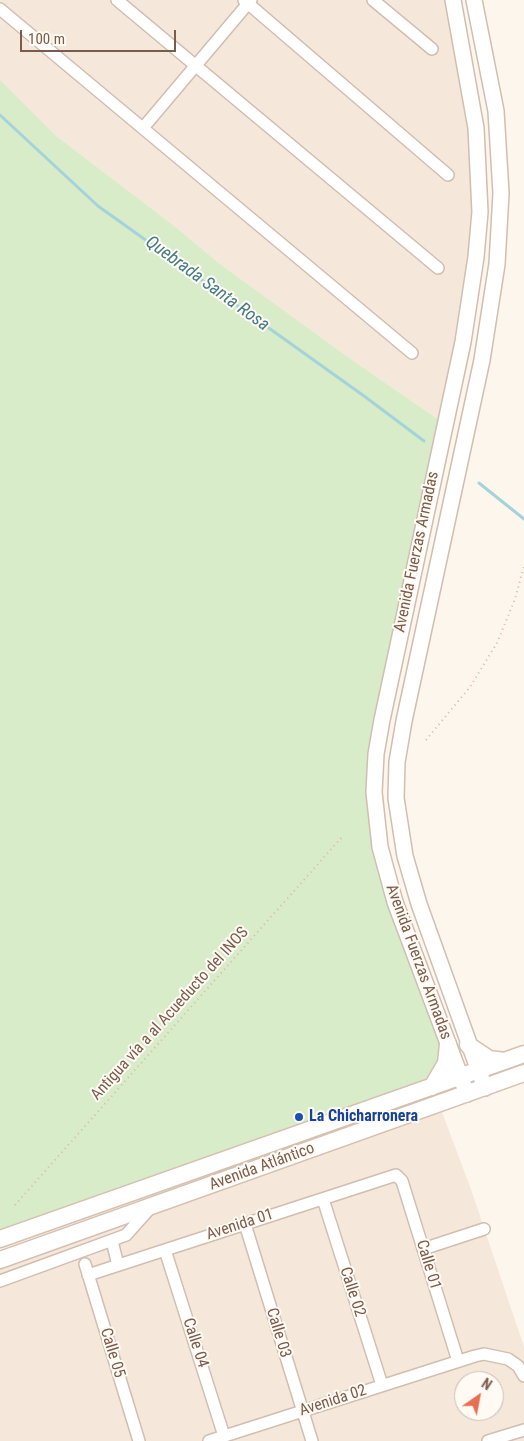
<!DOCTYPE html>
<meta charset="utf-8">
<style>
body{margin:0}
#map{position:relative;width:524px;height:1441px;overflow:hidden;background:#fdf6ec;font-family:"Roboto Condensed",sans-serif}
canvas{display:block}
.north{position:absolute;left:454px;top:1371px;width:50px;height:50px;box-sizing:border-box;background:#fffaf3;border:1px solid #cabbb1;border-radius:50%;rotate:33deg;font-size:14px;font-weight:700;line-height:20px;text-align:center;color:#7a5c4d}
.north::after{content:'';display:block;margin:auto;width:18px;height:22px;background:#e76f51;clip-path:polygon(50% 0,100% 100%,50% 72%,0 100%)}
.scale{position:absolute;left:20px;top:30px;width:156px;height:22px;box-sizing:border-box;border:2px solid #7a5c4d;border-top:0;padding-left:6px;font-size:15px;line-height:18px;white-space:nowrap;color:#7a5c4d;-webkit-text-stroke:4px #fffaf3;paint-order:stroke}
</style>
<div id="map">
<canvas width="524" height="1441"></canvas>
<div class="north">N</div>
<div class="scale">100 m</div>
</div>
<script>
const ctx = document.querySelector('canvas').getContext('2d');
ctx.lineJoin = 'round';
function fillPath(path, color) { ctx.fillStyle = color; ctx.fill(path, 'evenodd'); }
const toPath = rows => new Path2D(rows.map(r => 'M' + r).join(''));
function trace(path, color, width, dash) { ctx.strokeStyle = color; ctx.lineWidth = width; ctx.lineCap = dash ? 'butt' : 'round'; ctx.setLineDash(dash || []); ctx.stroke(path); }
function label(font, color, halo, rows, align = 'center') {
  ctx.font = font + ' "Roboto Condensed",sans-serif'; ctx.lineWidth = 4; ctx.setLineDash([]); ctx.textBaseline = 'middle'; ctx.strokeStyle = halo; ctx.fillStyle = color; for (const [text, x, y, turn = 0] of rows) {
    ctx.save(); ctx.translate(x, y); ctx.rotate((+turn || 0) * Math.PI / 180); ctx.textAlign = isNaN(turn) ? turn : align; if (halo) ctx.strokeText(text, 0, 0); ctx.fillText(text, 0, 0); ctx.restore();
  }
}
const residential = toPath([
 [0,0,453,0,480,212,445,424,355,362,220,264,173,225,55,135,27,110,0,80],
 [439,1104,472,1192,524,1347,524,1441,0,1441,0,1260],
 [464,1381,494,1381,494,1411,464,1411]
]);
const green = toPath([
 [0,80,55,135,173,225,220,264,355,362,445,424,399,635,375,812,441,1027,439,1078,0,1239]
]);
const stream = toPath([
 [0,115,98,206,364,396,424,441],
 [479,483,524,519]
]);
const path = toPath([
 [426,740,470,687,497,643,515,599,524,566],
 [15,1205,342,837]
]);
const minor = toPath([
 [117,0,438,268],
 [244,0,448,175],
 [373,0,432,49],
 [0,9,412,353],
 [143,128,251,0],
 [323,1199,382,1385],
 [245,1224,312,1441],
 [112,1241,118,1265],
 [423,1249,484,1229],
 [165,1250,224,1436],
 [85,1264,139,1441],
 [88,1275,396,1175,402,1181,458,1361],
 [0,1281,126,1235,152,1206],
 [209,1441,475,1356,484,1354,508,1359,518,1366,524,1376],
 [488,1441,524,1430]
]);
const tertiary = toPath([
 [453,0,476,128,480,212,476,257,463,342,382,720,376,754,374,792,380,847,395,902,467,1094],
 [474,0,496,111,501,193,497,264,482,360,404,721,397,762,396,798,405,856,419,904,485,1088]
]);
const secondary = toPath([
 [468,1045,489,1059,505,1061],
 [432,1087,446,1063,448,1044],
 [0,1239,524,1054],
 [0,1260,524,1073]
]);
const markers = [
 [299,1117,5,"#1a4fb4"]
];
const streetNames = [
 ["Avenida Fuerzas Armadas",417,552,-78],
 ["Avenida Fuerzas Armadas",418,962,70],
 ["Antigua vía a al Acueducto del INOS",170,1014,-48],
 ["Avenida Atlántico",262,1167,-20],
 ["Avenida 01",240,1225,-18],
 ["Calle 01",428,1265,73],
 ["Calle 02",352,1292,72],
 ["Calle 03",278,1333,73],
 ["Calle 04",195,1343,72],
 ["Calle 05",112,1353,73],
 ["Avenida 02",333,1401,-18]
];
const transitNames = [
 ["La Chicharronera",309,1117]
];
const waterNames = [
 ["Quebrada Santa Rosa",207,284,36]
];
fillPath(residential, '#f5e8da');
fillPath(green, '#d8ecc9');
trace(stream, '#a5d3da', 3);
trace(minor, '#d1beb0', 14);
trace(tertiary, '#d1beb0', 18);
trace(secondary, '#d6c0b0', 19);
trace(path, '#d9b8a5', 2, [1, 4]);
trace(minor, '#fff', 11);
trace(tertiary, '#fff', 15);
trace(secondary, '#fff', 16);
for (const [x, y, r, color] of markers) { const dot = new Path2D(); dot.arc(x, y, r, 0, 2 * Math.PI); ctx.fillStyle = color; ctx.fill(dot); trace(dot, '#fffaf3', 2); }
label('16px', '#7a5c4d', '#fffaf3', streetNames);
label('bold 16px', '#164399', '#fffaf3', transitNames, 'left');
label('italic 18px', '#437c86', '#fffaf3', waterNames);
</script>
